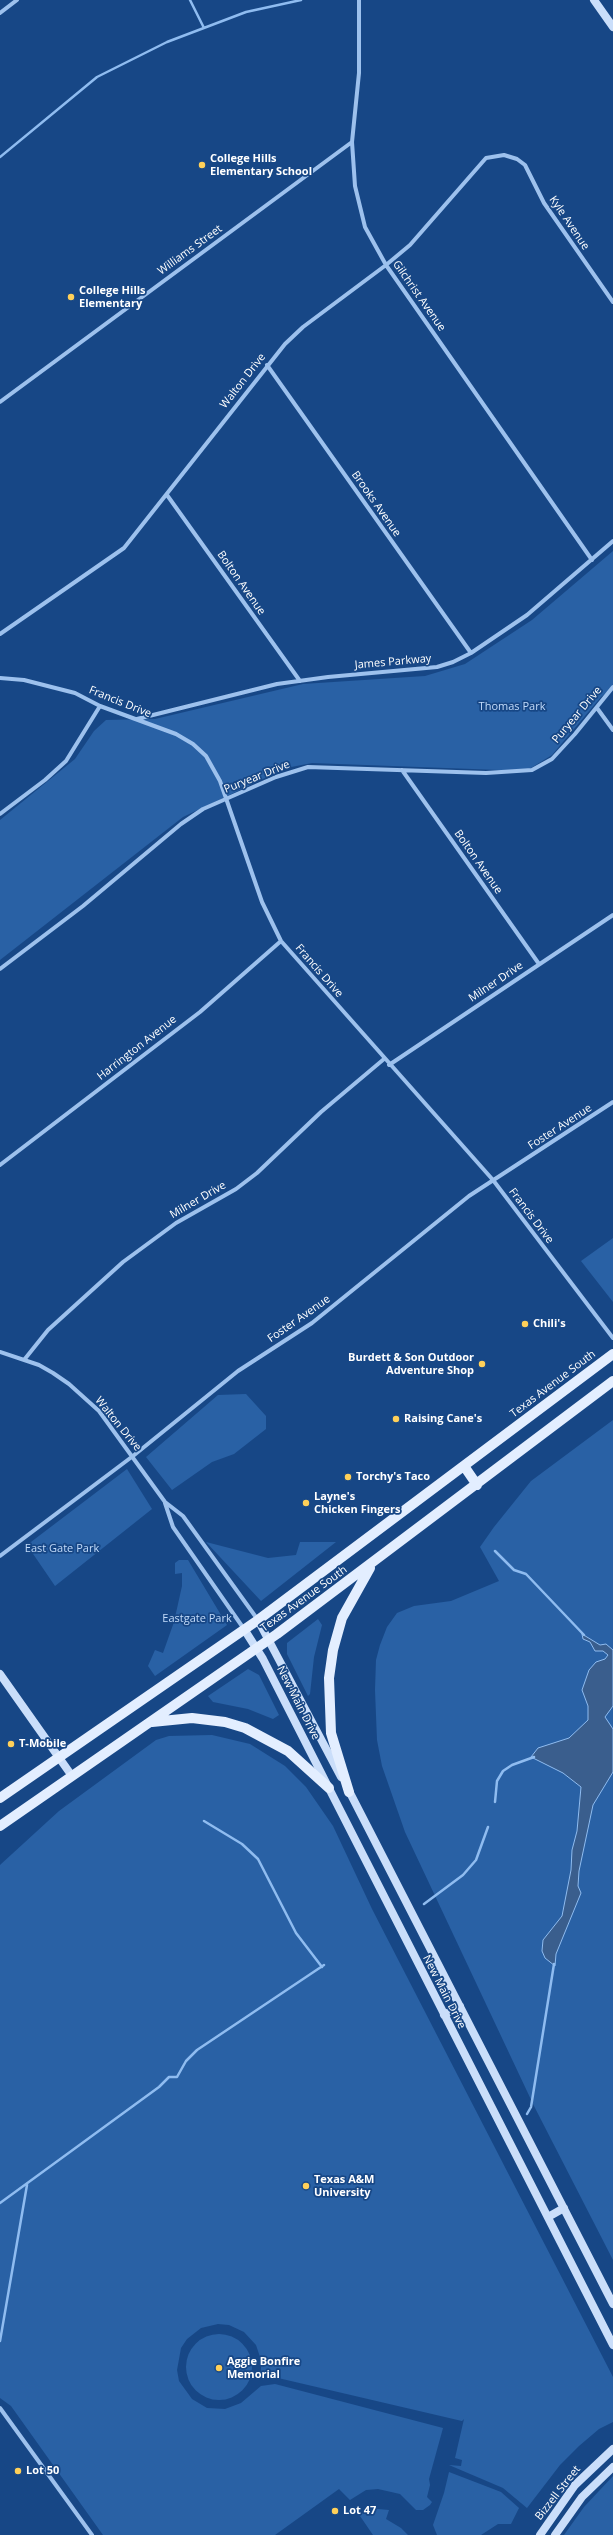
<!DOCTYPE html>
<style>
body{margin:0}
canvas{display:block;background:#174786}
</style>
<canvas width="613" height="2535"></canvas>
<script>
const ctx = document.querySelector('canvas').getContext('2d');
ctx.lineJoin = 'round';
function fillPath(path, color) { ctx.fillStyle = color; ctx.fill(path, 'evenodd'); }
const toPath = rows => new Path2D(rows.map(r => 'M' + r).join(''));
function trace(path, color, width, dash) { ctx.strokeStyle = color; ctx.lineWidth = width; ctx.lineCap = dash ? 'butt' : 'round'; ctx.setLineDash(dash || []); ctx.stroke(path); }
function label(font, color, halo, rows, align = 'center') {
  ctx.font = font + ' "Open Sans",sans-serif'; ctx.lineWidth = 3.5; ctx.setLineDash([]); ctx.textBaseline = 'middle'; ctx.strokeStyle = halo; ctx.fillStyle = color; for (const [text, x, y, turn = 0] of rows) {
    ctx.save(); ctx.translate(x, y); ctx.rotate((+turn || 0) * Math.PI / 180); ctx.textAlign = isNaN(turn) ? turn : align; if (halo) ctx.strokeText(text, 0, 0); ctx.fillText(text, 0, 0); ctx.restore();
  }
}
const green = toPath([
 [613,551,613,687,601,697,552,755,526,771,312,763,286,768,183,817,0,960,0,820,75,759,94,731,106,720,155,719,303,684,425,676,465,664,532,620],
 [613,1238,613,1302,581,1261],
 [246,1394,266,1416,266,1429,234,1454,212,1462,172,1490,146,1457,218,1395],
 [613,1420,613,2260,534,2106,405,1832,382,1766,377,1740,375,1690,376,1660,380,1645,387,1627,397,1613,414,1606,451,1601,499,1581,480,1547,494,1527,531,1481],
 [127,1469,152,1509,55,1586,27,1545],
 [206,1542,268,1558,296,1555,300,1542,336,1542,261,1601],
 [179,1560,188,1560,227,1625,155,1676,148,1666,155,1650,163,1653,174,1622,182,1586,182,1573,175,1574,175,1563],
 [318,1619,322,1625,314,1657,310,1694,308,1696,287,1654,287,1643],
 [248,1669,259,1675,279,1715,273,1719,248,1709,213,1702,208,1696],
 [212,1735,250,1744,285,1766,306,1787,333,1826,372,1909,613,2377,613,2422,599,2429,579,2446,560,2465,527,2508,503,2488,449,2465,461,2466,462,2460,455,2458,464,2419,462,2421,261,2374,261,2360,256,2345,244,2332,229,2325,218,2324,201,2328,187,2339,181,2348,177,2370,179,2381,192,2399,207,2408,225,2409,241,2403,261,2386,275,2384,443,2428,429,2479,430,2485,427,2497,432,2502,430,2505,423,2510,416,2510,400,2494,378,2489,366,2490,350,2500,339,2489,275,2535,103,2535,11,2406,0,2398,0,1865,59,1811,156,1740,169,1736],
 '186 2367a33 33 0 1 1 66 0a33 33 0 1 1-66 0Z',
 [449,2472,501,2492,519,2508,511,2524,498,2524,481,2535,437,2535,433,2525,444,2493],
 [613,2476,613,2535,564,2535,584,2507],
 [367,2508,389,2510,386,2519,401,2528,408,2535,373,2535,360,2516]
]);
const water = toPath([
 [582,1634,600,1645,606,1644,613,1650,613,1706,605,1717,613,1729,613,1772,593,1805,579,1871,578,1886,581,1893,556,1954,555,1966,545,1958,542,1951,543,1940,562,1916,571,1870,572,1850,577,1831,581,1787,563,1773,531,1757,538,1748,569,1738,588,1720,588,1706,582,1690,589,1670,596,1662,605,1659,608,1655,603,1651,595,1651,590,1642,583,1639,582,1634]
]);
const stream = toPath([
 [190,0,204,28],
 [0,157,97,77,167,42,246,12,301,0],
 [495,1551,514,1570,526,1574,584,1635],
 [495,1802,497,1781,503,1771,512,1765,534,1757],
 [204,1821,242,1844,258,1859,296,1933,322,1967],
 [424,1904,463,1875,476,1860,488,1827],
 [527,2114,531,2107,554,1964],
 [0,2203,159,2087,169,2077,177,2077,186,2061,197,2050,324,1965],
 [0,2341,27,2185]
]);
const street = toPath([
 [359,0,359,73,352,142,355,186,365,227,386,265,592,560],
 [0,13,17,0],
 [267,365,471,653],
 [0,402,352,142],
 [167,495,300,681],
 [0,634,124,548,285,344,303,327,386,265,410,245,486,158,504,155,517,159,525,165,544,203,613,302],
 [0,678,24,680,75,693,100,706,176,734,193,744,206,756,220,781,262,902,281,941,493,1180,613,1338],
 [597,708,613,730],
 [137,719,277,684,328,677,437,667,453,662,471,653,527,615,613,541],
 [402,770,539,964],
 [0,814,45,780,66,761,100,706],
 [0,969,83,906,181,824,203,809,276,777,308,767,486,773,532,770,552,759,575,734,613,687],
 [389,1065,613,915],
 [0,1165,200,1012,281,941],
 [0,1352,39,1365,53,1373,69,1384,99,1411,165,1502,183,1516,258,1620],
 [24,1360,48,1330,123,1262,176,1223,236,1189,257,1173,321,1112,384,1059],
 [165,1503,173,1527,244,1629],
 [0,1556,133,1456,238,1371,312,1323,469,1196,613,1102],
 [0,2408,92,2535]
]);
const secondary = toPath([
 [594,0,613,27],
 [258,1620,341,1777],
 [244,1629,263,1659,613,2345],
 [0,1674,72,1776],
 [347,1787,613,2304],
 [444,2015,460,2006],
 [548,2217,564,2208],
 [540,2535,575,2485,613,2449],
 [555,2535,582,2497,613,2467]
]);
const primary = toPath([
 [464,1466,477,1485],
 [152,1722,192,1718,225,1722,245,1728,288,1751,329,1788],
 [349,1792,331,1733,329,1678,333,1650,342,1618,370,1568],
 [0,1798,258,1620,613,1354],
 [0,1826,277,1634,613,1381]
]);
const markers = [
 [202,165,4,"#ffd059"],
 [71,297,4,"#ffd059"],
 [525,1324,4,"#ffd059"],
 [482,1364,4,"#ffd059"],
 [396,1419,4,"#ffd059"],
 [348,1477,4,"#ffd059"],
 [306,1503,4,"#ffd059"],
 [11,1744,4,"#ffd059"],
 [306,2186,4,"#ffd059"],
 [219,2368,4,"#ffd059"],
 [18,2471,4,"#ffd059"],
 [335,2511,4,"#ffd059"]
];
const poiNames = [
 ["College Hills",210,159],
 ["Elementary School",210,172],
 ["College Hills",79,291],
 ["Elementary",79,304],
 ["Chili's",533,1324],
 ["Burdett & Son Outdoor",474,1358,"right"],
 ["Adventure Shop",474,1371,"right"],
 ["Raising Cane's",404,1419],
 ["Torchy's Taco",356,1477],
 ["Layne's",314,1497],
 ["Chicken Fingers",314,1510],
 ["T-Mobile",19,1744],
 ["Texas A&M",314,2180],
 ["University",314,2193],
 ["Aggie Bonfire",227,2362],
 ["Memorial",227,2375],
 ["Lot 50",26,2471],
 ["Lot 47",343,2511]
];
const streetNames = [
 ["Kyle Avenue",569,223,56],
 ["Williams Street",190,250,-36],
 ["Gilchrist Avenue",419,296,55],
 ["Walton Drive",243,381,-52],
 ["Brooks Avenue",376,504,55],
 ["Bolton Avenue",241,583,55],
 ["James Parkway",393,662,-5],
 ["Francis Drive",120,702,22],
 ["Puryear Drive",577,715,-50],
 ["Puryear Drive",257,777,-22],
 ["Bolton Avenue",478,862,55],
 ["Francis Drive",319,971,49],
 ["Milner Drive",496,982,-34],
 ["Harrington Avenue",137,1048,-38],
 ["Foster Avenue",560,1127,-33],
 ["Milner Drive",198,1200,-30],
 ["Francis Drive",531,1216,53],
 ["Foster Avenue",299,1319,-35],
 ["Texas Avenue South",553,1384,-37],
 ["Walton Drive",118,1424,51],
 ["Texas Avenue South",304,1599,-36],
 ["New Main Drive",298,1703,63],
 ["New Main Drive",444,1992,63],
 ["Bizzell Street",558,2493,-52]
];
const parkNames = [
 ["Thomas Park",512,707],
 ["East Gate Park",62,1549],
 ["Eastgate Park",197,1619]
];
fillPath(green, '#2961a5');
fillPath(water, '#3a5e8d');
trace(water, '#8fbcf0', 1);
trace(stream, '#8fbcf0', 2.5);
trace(street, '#9dc1ed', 4);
trace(secondary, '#cadefa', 8);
trace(primary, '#e3eeff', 10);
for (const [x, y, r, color] of markers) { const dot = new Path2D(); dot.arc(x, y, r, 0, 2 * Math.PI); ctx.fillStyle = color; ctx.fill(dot); trace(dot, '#174786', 1.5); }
label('bold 11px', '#fff', '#174786', poiNames, 'left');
label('11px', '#fff', '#174786', streetNames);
label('11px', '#c2dbfa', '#174786', parkNames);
</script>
